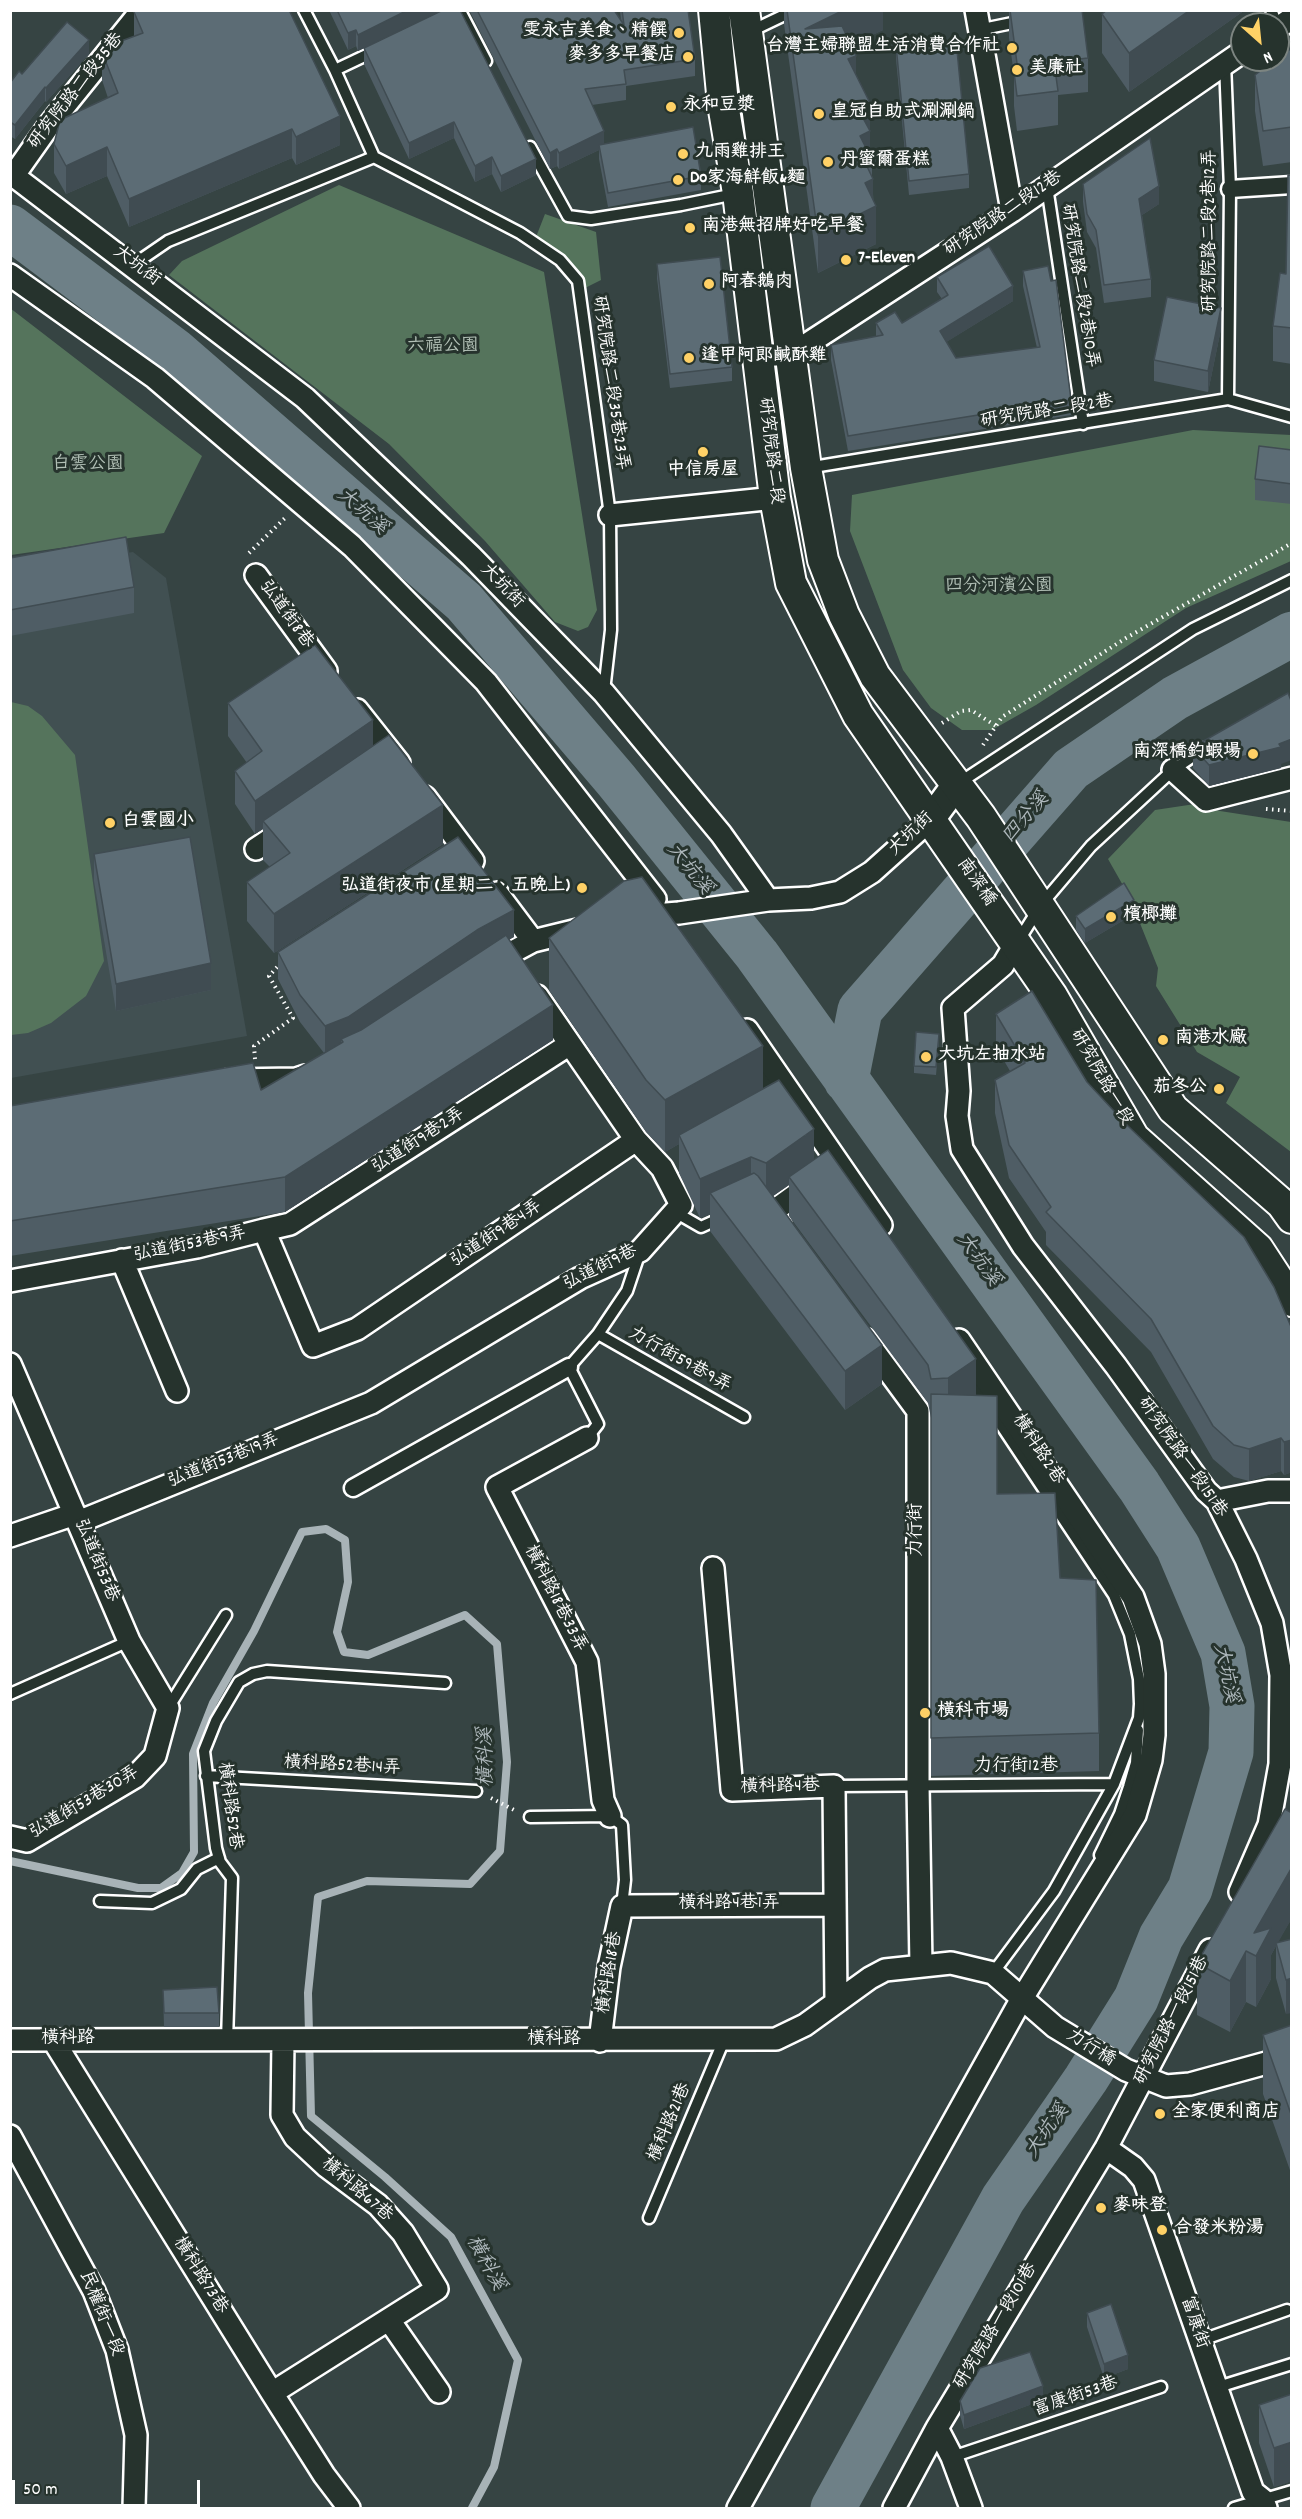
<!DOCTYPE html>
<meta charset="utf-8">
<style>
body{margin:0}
#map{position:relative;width:1302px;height:2519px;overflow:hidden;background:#364443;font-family:Dekko,sans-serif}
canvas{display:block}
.frame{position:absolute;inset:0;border:12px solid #fff;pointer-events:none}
.north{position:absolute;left:1230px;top:12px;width:60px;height:60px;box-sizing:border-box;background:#26332d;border:2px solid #7d8581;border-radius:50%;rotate:153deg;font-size:16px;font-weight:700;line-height:24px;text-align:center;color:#fff}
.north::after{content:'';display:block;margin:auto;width:21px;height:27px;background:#ffd166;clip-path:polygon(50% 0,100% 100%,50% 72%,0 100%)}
.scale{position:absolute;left:12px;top:2480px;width:188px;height:27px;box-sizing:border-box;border:3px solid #fff;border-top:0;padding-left:8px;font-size:18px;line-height:21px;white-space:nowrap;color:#fff;-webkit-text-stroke:4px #26332d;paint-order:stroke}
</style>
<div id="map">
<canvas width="1302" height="2519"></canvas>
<div class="frame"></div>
<div class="north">N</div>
<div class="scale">50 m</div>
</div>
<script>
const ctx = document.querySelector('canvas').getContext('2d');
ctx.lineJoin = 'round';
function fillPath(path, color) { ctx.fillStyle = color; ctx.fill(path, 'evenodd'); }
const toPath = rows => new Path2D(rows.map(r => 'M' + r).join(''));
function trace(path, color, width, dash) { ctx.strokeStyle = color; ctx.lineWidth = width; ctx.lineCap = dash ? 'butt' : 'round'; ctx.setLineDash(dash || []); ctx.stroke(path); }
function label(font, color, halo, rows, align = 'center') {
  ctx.font = font + ' Dekko,"LXGW WenKai TC",sans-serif'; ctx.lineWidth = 6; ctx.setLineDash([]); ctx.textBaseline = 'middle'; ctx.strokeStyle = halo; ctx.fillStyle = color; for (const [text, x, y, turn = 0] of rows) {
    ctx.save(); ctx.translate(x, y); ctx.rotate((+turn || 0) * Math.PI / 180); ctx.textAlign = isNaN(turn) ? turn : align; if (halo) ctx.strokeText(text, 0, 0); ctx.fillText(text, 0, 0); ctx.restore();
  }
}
const built = toPath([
 [133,552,166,578,247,1036,11,1078,10,570]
]);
const green = toPath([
 [339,185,544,272,597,610,588,627,578,631,555,622,485,541,389,444,169,275,182,261],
 [545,214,596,232,601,280,585,288,575,267,536,237],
 [10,308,202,456,164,533,11,555],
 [1193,430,1291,435,1291,561,1186,608,1036,705,992,730,962,730,931,708,903,670,850,531,852,495],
 [11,702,28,706,42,716,75,755,104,961,86,996,51,1023,28,1033,11,1035],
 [1195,804,1220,811,1291,822,1291,1152,1226,1103,1240,1077,1197,1052,1156,986,1158,968,1129,896,1108,859,1155,810]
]);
const stream = toPath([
 [10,1861,138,1888,161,1888,182,1873,194,1852,193,1754,213,1703,254,1631,302,1532,326,1529,345,1540,348,1582,337,1632,344,1652,368,1655,465,1615,497,1644,507,1762,500,1851,470,1884,367,1881,318,1897,308,1993,311,2116,385,2177,451,2237,518,2360,494,2467,472,2508]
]);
const river = toPath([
 [10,227,175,351,464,602,616,780,757,955,1139,1486,1178,1547,1223,1653,1232,1706,1231,1752,1190,1889,1161,1937,1136,1999,1086,2079,1003,2199,833,2508],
 [846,1080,860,1010,1071,769,1175,698,1292,634]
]);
const path = toPath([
 [249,553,285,518],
 [942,723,961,711,971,710,996,726],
 [983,745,1002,717,1126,638,1292,543],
 [1266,809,1292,811],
 [255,1059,254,1046,293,1018,269,976,279,965],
 [491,1798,516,1811]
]);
const service = toPath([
 [304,10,335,70,374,157],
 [1271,10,1277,24],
 [460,11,486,61],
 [978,30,1022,21],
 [749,32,795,10],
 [1225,63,1230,189,1228,399],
 [335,70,375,51],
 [530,147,568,216,591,219,681,205,735,194],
 [1047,187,1083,424],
 [133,265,168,241,374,157,520,233,560,260,578,281,610,515,611,630,604,691],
 [807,468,1228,399,1292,417],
 [959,783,1193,629,1292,580],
 [1017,943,1041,905,1091,846,1173,770,1205,748],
 [756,1066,774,1097],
 [675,1212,701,1227,723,1217],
 [598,1334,744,1417],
 [968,1375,1114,1595,1130,1634,1139,1679,1140,1704,1139,1718,1114,1784,1054,1891,993,1973],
 [587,1438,598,1424,569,1367,598,1334,627,1291,640,1252],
 [10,1694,129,1641],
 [168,1708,226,1615],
 [206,1776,476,1791],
 [834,1786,1114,1784],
 [530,1817,610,1816,622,1825,625,1880,622,1906],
 [1100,1855,1120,1814,1129,1787,1136,1763,1138,1730],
 [100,1901,152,1903,181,1889,197,1869,219,1858],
 [227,2041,232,1878,220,1862,216,1848,204,1751,216,1721,239,1682,253,1674,267,1671,445,1683],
 [649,2218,724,2040],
 [1199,2341,1287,2310],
 [1215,2388,1292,2364],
 [952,2457,1161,2387],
 [1234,2508,1292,2491]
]);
const pedestrian = toPath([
 [1230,189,1292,185],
 [353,1488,569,1367]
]);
const minor = toPath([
 [976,10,1012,211],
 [1278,28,1292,18],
 [10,173,305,398,471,556,604,693,721,834,768,900,811,898,840,892,872,872,931,819],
 [14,175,50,124,142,10],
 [10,275,155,378,352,546,486,682,655,899],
 [758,356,792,354,1012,211,1242,52],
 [610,515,775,498],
 [256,575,326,671],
 [357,710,399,763],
 [1173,770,1206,800,1292,778],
 [425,797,473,861],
 [256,849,286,829],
 [497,893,533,941],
 [641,916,679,913,768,900],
 [1016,943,1003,965,953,1008,959,1091,957,1116,962,1149,1023,1246,1116,1366,1206,1491,1217,1501,1246,1559,1272,1623,1281,1675,1280,1764,1269,1825,1240,1892],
 [490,964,533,941,578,930],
 [747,1030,881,1225],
 [229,1080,296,1079,305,1076],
 [780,1225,771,1213,811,1184],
 [264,1230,290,1224,570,1044],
 [122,1260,177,1391],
 [10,1281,197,1247,264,1230,313,1346,357,1329,636,1140],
 [865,1339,918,1411,918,1785,921,1966],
 [10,1364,129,1641,168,1708,155,1756,135,1777,27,1841,10,1837],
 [587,1438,497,1487,587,1662,603,1800,610,1816],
 [1217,1501,1268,1491,1292,1491],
 [78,1522,371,1403,580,1278,640,1251,681,1205,662,1168,636,1140,537,996],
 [10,1536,75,1514],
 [713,1568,732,1790,834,1786,836,2002],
 [10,2040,776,2039,805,2025,870,1978,885,1970,951,1963,993,1973,1055,2027,1126,2070,1166,2086,1190,2084,1292,2056],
 [53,2040,272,2393,324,2475,349,2508],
 [600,2041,609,1967,622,1906,835,1905],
 [10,2136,94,2291,117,2350,136,2435,134,2508],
 [1106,2148,1133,2167,1144,2180,1253,2492,1263,2500,1266,2508],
 [389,2320,439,2392],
 [272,2393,437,2289,403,2233,378,2205,326,2166,295,2137,282,2115,283,2041],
 [937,2428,952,2457,971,2508],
 [738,2508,1021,2000,1135,1815,1151,1760,1154,1735,1154,1674,1150,1644,1133,1597,959,1340],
 [894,2508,937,2428,1106,2148,1210,1950]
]);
const tertiary = toPath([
 [931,819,956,785]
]);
const secondary = toPath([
 [714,10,723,104,738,193,775,498,791,583,858,715,1052,996,1134,1138,1258,1249,1292,1301],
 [744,10,806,468,823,560,844,615,875,676,981,817,1173,1109,1282,1204,1292,1218]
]);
const wall = toPath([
 [329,10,442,10,358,51,356,46,348,50],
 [469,10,614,10,621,21,620,10,688,10,695,59,695,76,626,86,626,100,592,105,604,144,701,176,701,190,608,207,599,159,599,150,559,169,557,166,550,169],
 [784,10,883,10,883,30,851,45,856,75,870,103,870,156,872,160,872,177,876,244,818,273,784,24],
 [1009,10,1082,10,1088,58,1088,92,1058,95,1058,125,1017,131,1014,106,1014,75,1009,38],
 [1107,10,1245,10,1129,92,1102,53,1102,14],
 [134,12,340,145,296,165,292,158,129,227,107,176,66,194,54,173,54,144,108,98,102,80,102,52,134,37],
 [896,45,969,174,969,188,909,195,896,59],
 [364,48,536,175,501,192,492,174,475,182,454,138,409,159,364,64],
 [1292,48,1292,162,1263,166,1255,111,1255,75],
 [89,54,46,102,45,101,15,139,10,136,10,83,22,74],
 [1292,175,1292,364,1273,361,1273,326,1286,274],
 [1083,184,1159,204,1142,215,1151,279,1151,297,1104,303,1096,248,1087,232,1083,202],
 [657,264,732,367,732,381,670,388,657,278],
 [1023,271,1071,400,1071,415,848,451,831,360,831,345,876,337,876,323,902,323,942,299,937,292,937,277,1013,301,946,342,956,358,1037,348,1023,286],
 [1221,329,1208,392,1154,381,1154,360],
 [1292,450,1292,504,1255,500,1255,479],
 [10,558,134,587,134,613,10,636],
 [228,703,373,745,443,844,274,953,247,921,247,882,270,867,263,860,263,829,255,834,235,804,235,771,247,763,228,736],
 [1193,747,1281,764,1281,768,1209,786,1193,768],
 [94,854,211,990,116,1011,94,881],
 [1134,914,1085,943,1076,930,1076,916],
 [514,937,508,940,553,1040,285,1212,10,1256,10,1106,261,1090,324,1053,300,1022,278,979,278,952],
 [549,938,763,1088,976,1396,997,1494,1060,1578,1099,1733,1099,1771,931,1776,931,1418,928,1403,789,1216,789,1185,773,1196,882,1384,845,1410,710,1231,710,1214,700,1218,679,1173,679,1144,665,1152,646,1132,549,990],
 [996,1014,1087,1082,1292,1329,1292,1472,1284,1475,1281,1471,1249,1481,1234,1477,1213,1459,1151,1352,1046,1245,1046,1232,1009,1178,995,1113,995,1080,1010,1071,996,1047],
 [939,1041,936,1075,914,1073,914,1066],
 [1292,1813,1292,1918,1277,1943,1292,1939,1286,2014,1276,1978,1276,1946,1271,1955,1271,1979,1256,2007,1246,2002,1230,2032,1197,2015,1197,1963],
 [163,1990,219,2013,219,2027,164,2027],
 [1292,2025,1292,2176,1263,2094,1263,2035],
 [1087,2313,1128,2369,1104,2378,1087,2327],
 [1292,2394,1292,2481,1274,2487,1259,2443,1259,2405],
 [1043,2400,964,2429,960,2415,960,2401]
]);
const shadedWall = toPath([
 [408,10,442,10,358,51,358,35],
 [844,10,883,10,883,30,805,68,805,29],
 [1190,10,1245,10,1129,92,1129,53],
 [356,30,356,46,348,50,348,33],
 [89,40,89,54,46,102,46,88],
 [856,56,856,94,848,59],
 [45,87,45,101,15,139,15,125],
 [870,103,870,160,864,160,864,173,858,109],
 [340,116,340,145,296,165,296,137],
 [454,122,454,138,409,159,409,143],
 [292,129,292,158,129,227,129,199],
 [604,131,604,147,599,145,599,150,559,169,559,153],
 [107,147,107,176,66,194,66,166],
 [557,149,557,166,550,169,550,153],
 [492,157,492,174,475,182,475,166],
 [536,159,536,175,501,192,501,176],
 [873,179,873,207,876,206,876,244,818,273,818,235,865,183],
 [1159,186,1159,204,1139,217,1139,199],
 [1013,286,1013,301,940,346,940,331],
 [1221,308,1221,329,1208,392,1208,371],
 [373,720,373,753,263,821,263,829,255,834,255,801],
 [1292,739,1292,760,1281,764,1281,768,1209,786,1209,765,1279,744],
 [443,805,443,844,274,953,274,914],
 [1134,900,1134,914,1085,943,1085,929],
 [514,910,514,937,477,957,343,1042,341,1039,341,1047,325,1053,325,1026,477,930],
 [211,963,211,990,116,1011,116,984],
 [553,1005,553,1040,285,1212,285,1177],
 [763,1046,763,1098,679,1135,679,1144,665,1152,665,1100],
 [814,1129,814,1168,789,1177,789,1185,766,1201,766,1163],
 [751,1157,751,1196,710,1193,710,1214,700,1218,700,1179],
 [882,1345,882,1384,845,1410,845,1371],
 [976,1359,976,1398,948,1417,948,1378],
 [1281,1438,1281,1471,1249,1481,1249,1449],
 [1292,1440,1292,1472,1284,1475,1284,1442],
 [1292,1867,1292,1918,1271,1955,1271,1979,1256,2007,1256,1956,1254,1933],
 [1246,1951,1246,2002,1230,2032,1230,1981],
 [1292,1978,1292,2013,1286,2014,1286,1980],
 [1128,2355,1128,2369,1104,2378,1104,2364],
 [1043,2386,1043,2400,964,2429,964,2415],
 [1292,2442,1292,2481,1274,2487,1274,2448]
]);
const building = toPath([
 [135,10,289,10,340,116,296,137,292,129,129,199,107,147,66,166,54,144,60,120,118,93,102,52,105,47,143,33,134,12,135,10],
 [337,10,408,10,358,35,356,30,348,33,337,10],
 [443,10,460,10,536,159,501,176,492,157,475,166,454,122,409,143,364,48,443,10],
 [477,10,614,10,624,25,622,10,688,10,695,59,624,70,626,84,585,89,604,131,559,153,557,149,550,153,477,10],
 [787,10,844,10,805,29,842,26,856,56,848,59,870,103,858,109,870,131,860,136,872,160,864,160,873,179,865,183,876,206,818,235,787,10],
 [1010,10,1082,10,1088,58,1054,62,1058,91,1017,96,1014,72,1018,71,1010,10],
 [1107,10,1190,10,1129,53,1102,14,1107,10],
 [67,22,89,40,46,88,45,87,15,125,10,122,10,83,19,71,22,74,67,22],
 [956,40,969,174,909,181,896,45,956,40],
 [1292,48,1292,127,1263,131,1255,75,1275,60,1278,60,1278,58,1292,48],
 [693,127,701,176,608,193,599,145,693,127],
 [1150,138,1159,186,1139,199,1151,279,1104,285,1096,230,1087,214,1083,184,1150,138],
 [1288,175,1292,175,1292,328,1273,326,1280,273,1286,274,1288,175],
 [989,246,1013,286,940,331,956,358,1040,347,1023,271,1048,266,1051,281,1056,280,1071,400,848,436,831,345,883,335,876,323,895,312,902,323,948,295,937,277,989,246],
 [720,257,732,367,670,374,657,264,720,257],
 [1167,297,1221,308,1208,371,1154,360,1167,297],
 [1259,446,1292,450,1292,484,1255,479,1259,446],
 [126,537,134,587,10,610,10,558,126,537],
 [315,645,373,720,255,801,235,771,262,751,228,703,315,645],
 [1288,693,1292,703,1292,739,1279,744,1281,747,1209,765,1193,747,1288,693],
 [389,735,443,805,274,914,247,882,290,853,263,821,389,735],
 [190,837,211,963,116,984,94,854,190,837],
 [458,837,514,910,477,930,348,1017,325,1026,300,995,278,952,458,837],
 [642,877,763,1046,665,1100,646,1080,549,938,624,881,642,877],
 [1124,883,1134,900,1085,929,1076,916,1124,883],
 [506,935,553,1005,285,1177,10,1221,10,1106,253,1063,261,1090,343,1042,341,1039,361,1030,506,935],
 [1032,991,1087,1082,1128,1126,1244,1237,1274,1287,1292,1329,1292,1440,1284,1442,1281,1438,1249,1449,1234,1445,1213,1426,1151,1319,1046,1212,1051,1207,1009,1145,995,1080,1025,1063,996,1014,1032,991],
 [916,1032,939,1034,936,1067,914,1066,916,1032],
 [779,1080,814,1129,766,1163,751,1157,700,1179,679,1135,779,1080],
 [828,1150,976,1359,948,1378,931,1379,928,1365,789,1177,828,1150],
 [754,1173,758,1176,882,1345,845,1371,710,1193,754,1173],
 [931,1394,997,1396,997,1494,1055,1493,1060,1578,1096,1580,1099,1733,931,1738,931,1394],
 [1285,1809,1292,1813,1292,1867,1254,1933,1271,1928,1256,1956,1246,1951,1230,1981,1197,1963,1285,1809],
 [1292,1939,1292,1978,1286,1980,1276,1943,1292,1939],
 [217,1987,219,2013,164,2013,163,1990,217,1987],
 [1292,2025,1292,2117,1263,2035,1292,2025],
 [1111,2304,1128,2355,1104,2364,1087,2313,1111,2304],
 [1030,2352,1043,2386,964,2415,960,2401,980,2368,1030,2352],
 [1292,2394,1292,2442,1274,2448,1259,2405,1292,2394]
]);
const markers = [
 [679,33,6,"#ffd166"],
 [1012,48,6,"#ffd166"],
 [688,57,6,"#ffd166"],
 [1017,70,6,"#ffd166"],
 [671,107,6,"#ffd166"],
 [819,114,6,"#ffd166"],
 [683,154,6,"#ffd166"],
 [828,162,6,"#ffd166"],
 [678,180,6,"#ffd166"],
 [690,228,6,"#ffd166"],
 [846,260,6,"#ffd166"],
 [709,284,6,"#ffd166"],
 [689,358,6,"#ffd166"],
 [703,452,6,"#ffd166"],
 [1253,754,6,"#ffd166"],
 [110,823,6,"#ffd166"],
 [582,888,6,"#ffd166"],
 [1111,917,6,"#ffd166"],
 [1163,1040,6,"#ffd166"],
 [926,1057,6,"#ffd166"],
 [1219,1089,6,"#ffd166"],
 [925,1713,6,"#ffd166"],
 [1160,2114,6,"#ffd166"],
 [1101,2208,6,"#ffd166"],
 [1162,2230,6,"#ffd166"]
];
const poiNames = [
 ["雯永吉美食、精饌",667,33,"right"],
 ["台灣主婦聯盟生活消費合作社",1000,48,"right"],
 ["麥多多早餐店",676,57,"right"],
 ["美廉社",1029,70],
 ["永和豆漿",683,107],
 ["皇冠自助式涮涮鍋",831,114],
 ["九雨雞排王",695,154],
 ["丹蜜爾蛋糕",840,162],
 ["Do家海鮮飯&麵",690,180],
 ["南港無招牌好吃早餐",702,228],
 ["7-Eleven",858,260],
 ["阿春鵝肉",721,284],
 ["逢甲阿郎鹹酥雞",701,358],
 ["中信房屋",703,472,"center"],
 ["南深橋釣蝦場",1241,754,"right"],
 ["白雲國小",122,823],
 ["弘道街夜市 (星期二、五晚上)",570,888,"right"],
 ["檳榔攤",1123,917],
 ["南港水廠",1175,1040],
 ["大坑左抽水站",938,1057],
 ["茄冬公",1207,1089,"right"],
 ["橫科市場",937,1713],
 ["全家便利商店",1172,2114],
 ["麥味登",1113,2208],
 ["合發米粉湯",1174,2230]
];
const streetNames = [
 ["研究院路二段35巷",77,92,-52],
 ["研究院路二段12巷",1004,215,-34],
 ["研究院路二段2巷12弄",1212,231,-90],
 ["大坑街",136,267,37],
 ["研究院路二段2巷10弄",1078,286,81],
 ["研究院路二段35巷23弄",609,383,82],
 ["研究院路二段2巷",1047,413,-9],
 ["研究院路二段",769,451,83],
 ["大坑街",501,587,46],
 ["弘道街8巷",285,615,54],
 ["大坑街",912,835,-44],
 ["南深橋",975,883,55],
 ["研究院路一段",1100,1078,60],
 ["弘道街9巷2弄",419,1142,-33],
 ["弘道街9巷4弄",497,1235,-34],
 ["弘道街53巷9弄",190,1246,-12],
 ["弘道街9巷",601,1269,-27],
 ["力行街59巷9弄",679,1361,29],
 ["橫科路2巷",1037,1450,57],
 ["研究院路一段151巷",1181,1458,55],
 ["弘道街53巷19弄",224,1462,-22],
 ["力行街",918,1530,-90],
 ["弘道街53巷",95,1561,67],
 ["橫科路18巷33弄",554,1599,63],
 ["橫科路52巷14弄",342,1767,3],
 ["力行街12巷",1016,1768],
 ["橫科路4巷",780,1788,-1],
 ["弘道街53巷30弄",85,1804,-31],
 ["橫科路52巷",228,1806,82],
 ["橫科路4巷1弄",729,1905],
 ["橫科路18巷",611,1973,-81],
 ["研究院路一段151巷",1173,2021,-63],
 ["橫科路",68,2040],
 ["橫科路",554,2041],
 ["力行橋",1090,2049,32],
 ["橫科路21巷",671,2123,-67],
 ["橫科路67巷",356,2191,41],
 ["橫科路73巷",199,2276,58],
 ["民權街一段",100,2314,68],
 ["富康街",1193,2323,71],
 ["研究院路一段101巷",997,2327,-59],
 ["富康街53巷",1076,2398,-19]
];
const parkNames = [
 ["六福公園",443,348],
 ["白雲公園",88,466],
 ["四分河濱公園",999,588]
];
const waterNames = [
 ["大坑溪",361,513,41],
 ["四分溪",1027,819,-49],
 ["大坑溪",688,870,51],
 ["大坑溪",977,1261,54],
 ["大坑溪",1224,1674,78],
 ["橫科溪",488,1757,-91],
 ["大坑溪",1049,2132,-55],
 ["橫科溪",484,2264,61]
];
fillPath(built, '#415052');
fillPath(green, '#55745c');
trace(stream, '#a8b3b7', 8);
trace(river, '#6e8087', 45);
trace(service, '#fff', 15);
trace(pedestrian, '#fff', 21);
trace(minor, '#fff', 26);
trace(tertiary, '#fff', 32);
trace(secondary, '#fff', 34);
trace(path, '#fff', 4, [1.5, 4.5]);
trace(service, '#26332d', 10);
trace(pedestrian, '#26332d', 16);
trace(minor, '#26332d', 21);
trace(tertiary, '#26332d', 27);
trace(secondary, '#26332d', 30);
fillPath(wall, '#4f5d65');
fillPath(shadedWall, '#404c52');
fillPath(building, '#5c6c75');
trace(building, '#404c52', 1.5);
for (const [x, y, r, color] of markers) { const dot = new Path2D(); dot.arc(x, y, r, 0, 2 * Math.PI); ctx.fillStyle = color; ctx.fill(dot); trace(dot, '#26332d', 2); }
label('bold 18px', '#fff', '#26332d', poiNames, 'left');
label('18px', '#fff', '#26332d', streetNames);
label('18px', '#b2c0b6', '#26332d', parkNames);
label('italic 20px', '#afb9bd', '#26332d', waterNames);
</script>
